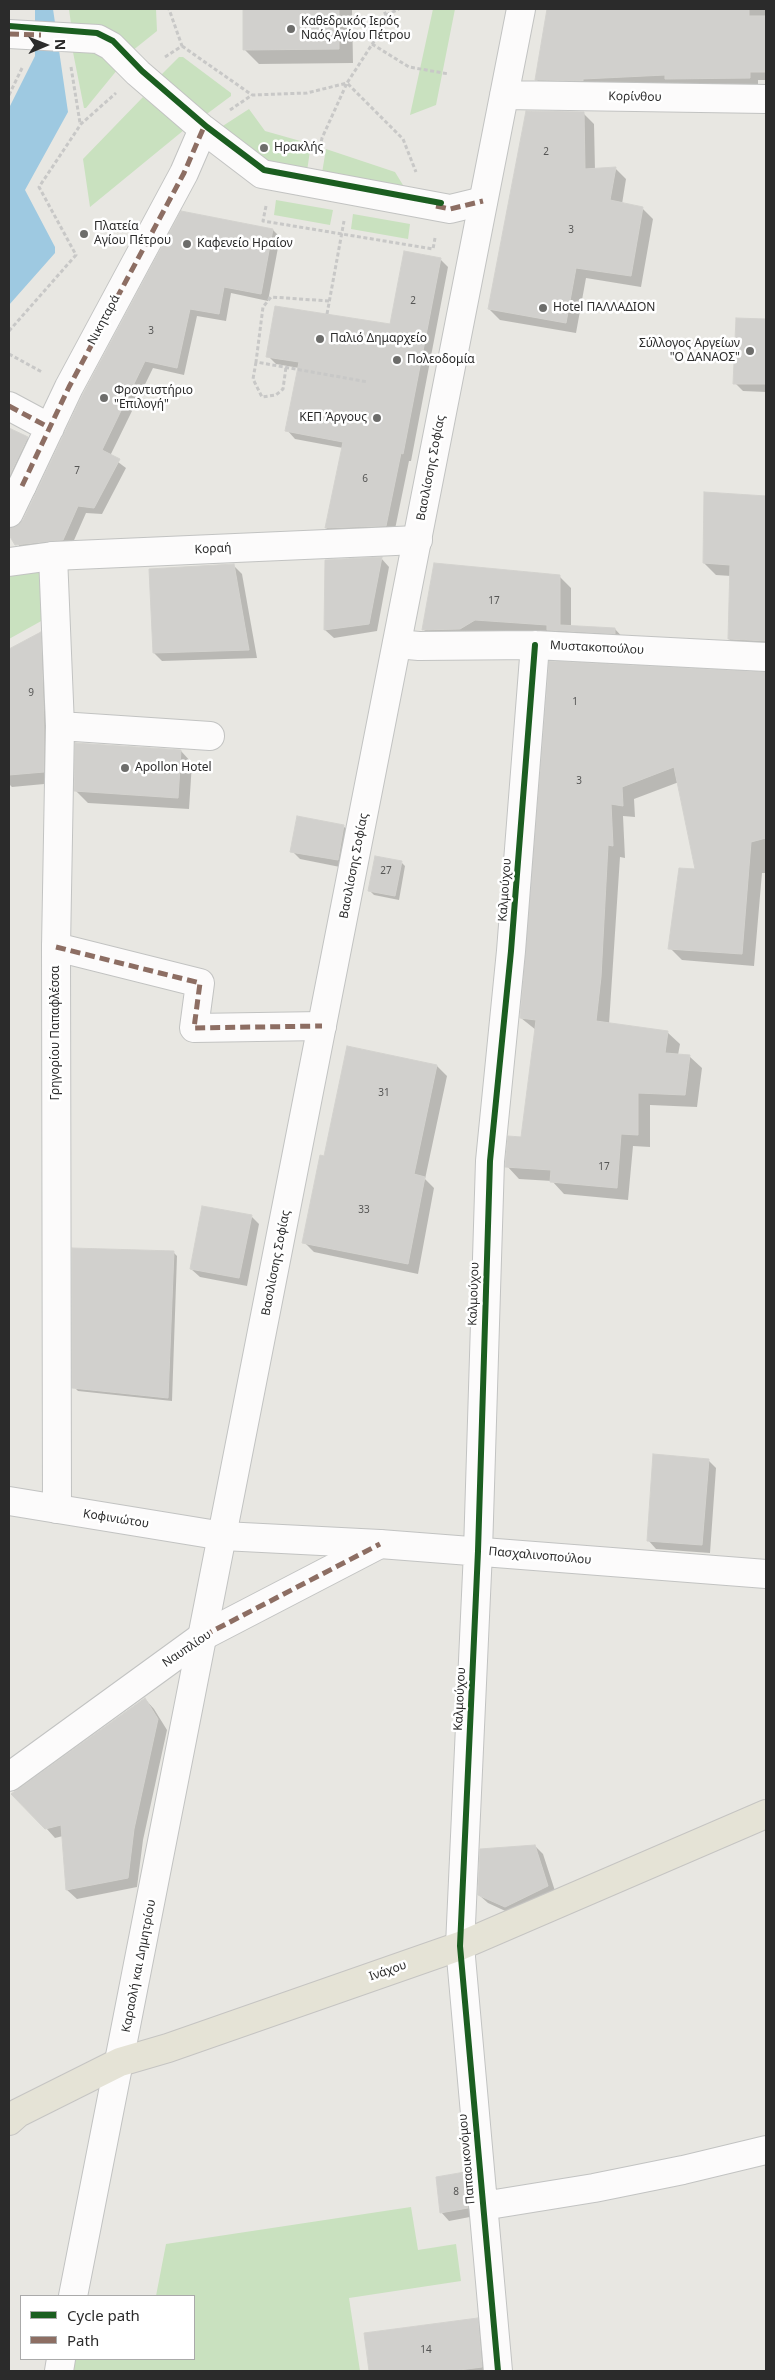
<!DOCTYPE html>
<meta charset="utf-8">
<style>
body{margin:0}
#map{position:relative;width:775px;height:2380px;overflow:hidden;background:#e8e7e2;font-family:"Noto Sans",sans-serif}
canvas{display:block}
.frame{position:absolute;inset:0;border:10px solid #2b2b2b;pointer-events:none}
.legend{position:absolute;left:20px;top:2295px;width:175px;height:65px;box-sizing:border-box;background:#fff;border:1px solid #aaa;margin:0;padding:6px 9px;list-style:none;font-size:15px;color:#2b2b2b}
.legend li{display:flex;align-items:center;gap:10px;height:25px}
.legend b{width:25px;border:1px solid #aaa}
.north{position:absolute;left:20px;top:20px;width:50px;height:50px;-webkit-text-stroke:4px #fff;paint-order:stroke;rotate:89deg;font-size:14px;font-weight:700;line-height:20px;text-align:center;color:#2b2b2b}
.north::after{content:'';display:block;margin:auto;width:18px;height:22px;background:#2b2b2b;clip-path:polygon(50% 0,100% 100%,50% 72%,0 100%)}
</style>
<div id="map">
<canvas width="775" height="2380"></canvas>
<div class="frame"></div>
<ul class="legend">
<li><b style="height:6px;background:#1b5e20"></b>Cycle path</li>
<li><b style="height:6px;background:#8d6e63"></b>Path</li>
</ul>
<div class="north">N</div>
</div>
<script>
const ctx = document.querySelector('canvas').getContext('2d');
ctx.lineJoin = 'round';
function fillPath(path, color) { ctx.fillStyle = color; ctx.fill(path, 'evenodd'); }
const toPath = rows => new Path2D(rows.map(r => 'M' + r).join(''));
function trace(path, color, width, dash) { ctx.strokeStyle = color; ctx.lineWidth = width; ctx.lineCap = dash ? 'butt' : 'round'; ctx.setLineDash(dash || []); ctx.stroke(path); }
function label(font, color, halo, rows, align = 'center') {
  ctx.font = font + ' "Noto Sans",sans-serif'; ctx.lineWidth = 5; ctx.setLineDash([]); ctx.textBaseline = 'middle'; ctx.strokeStyle = halo; ctx.fillStyle = color; for (const [text, x, y, turn = 0] of rows) {
    ctx.save(); ctx.translate(x, y); ctx.rotate((+turn || 0) * Math.PI / 180); ctx.textAlign = isNaN(turn) ? turn : align; if (halo) ctx.strokeText(text, 0, 0); ctx.fillText(text, 0, 0); ctx.restore();
  }
}
const green = toPath([
 [69,9,156,9,157,31,132,51,71,24],
 [433,9,455,9,436,105,410,115],
 [71,42,122,64,86,108,84,108],
 [179,57,183,57,231,93,231,96,200,119,154,82],
 [143,97,184,130,90,207,83,159],
 [249,109,265,131,311,144,307,171,259,164,215,131],
 [326,149,395,172,406,190,322,173],
 [276,200,333,210,330,225,274,215],
 [353,214,410,224,408,239,351,229],
 [47,565,52,615,9,639,9,576],
 [411,2207,418,2250,456,2244,461,2281,349,2298,360,2371,73,2371,75,2359,194,2359,194,2296,156,2296,166,2244]
]);
const water = toPath([
 [35,9,53,9,68,112,25,190,55,247,55,253,9,305,9,108,35,56]
]);
const shadow = toPath([
 [244,9,352,9,353,63,259,64,245,50],
 [549,9,766,9,766,80,758,80,758,87,675,87,671,84,545,88,536,79],
 [583,113,594,124,595,170,615,168,626,179,622,204,642,208,653,219,641,287,586,278,576,333,500,320,489,309],
 [182,213,273,230,280,237,268,301,231,293,226,321,197,316,184,375,153,368,110,456,126,468,102,514,86,513,71,547,24,552,9,532,24,520],
 [440,259,448,267,411,461,409,461,394,534,334,536,326,528,343,448,295,439,287,430,299,368,276,364,268,356,391,326],
 [737,319,766,320,766,392,743,391,735,383],
 [9,429,27,438,46,457,9,516],
 [705,493,766,497,766,652,741,651,729,639,731,576,716,575,704,563],
 [381,558,389,567,377,631,334,638,325,630,326,561],
 [234,566,242,574,257,658,162,661,154,653],
 [559,576,571,588,571,627,615,629,626,641,487,631,472,640,435,641,424,630],
 [40,634,52,646,55,783,12,787,9,784,9,651],
 [551,663,766,674,766,873,762,873,754,966,682,960,670,948,697,870,679,782,634,799,635,817,623,816,625,858,620,857,609,1024,667,1032,680,1044,678,1055,689,1056,702,1068,697,1107,650,1105,650,1147,633,1146,628,1200,564,1194,552,1181,519,1179,507,1166,522,1139,536,1030,521,1018],
 [181,751,192,763,189,809,88,803,76,791],
 [343,826,352,834,345,868,300,859,292,851],
 [402,863,405,866,399,900,374,895,370,891],
 [437,1066,447,1076,425,1179,434,1188,418,1274,314,1252,304,1242,325,1158],
 [251,1216,259,1224,247,1286,200,1277,191,1269],
 [173,1252,177,1256,172,1401,78,1391,74,1387],
 [708,1460,716,1468,710,1553,656,1549,648,1540],
 [145,1699,154,1709,167,1730,143,1840,137,1887,77,1899,67,1890,63,1836,55,1838,46,1828],
 [535,1846,543,1854,556,1894,514,1915,488,1903,479,1895],
 [464,2174,472,2182,475,2216,449,2221,441,2212],
 [477,2320,489,2332,493,2371,371,2371,366,2334]
]);
const building = toPath([
 [243,9,339,9,339,49,243,50,243,9],
 [547,9,749,9,749,16,766,16,766,72,750,72,750,78,665,79,665,75,583,79,583,81,535,80,547,9],
 [526,111,584,112,585,169,616,167,610,200,643,207,631,276,576,268,566,323,488,309,526,111],
 [181,211,273,229,261,294,224,287,219,314,190,309,177,368,145,361,102,450,120,459,94,508,78,506,63,540,15,545,9,535,9,528,17,526,23,520,83,394,181,211],
 [404,251,441,258,403,454,401,453,386,526,325,528,343,442,285,431,299,362,266,357,275,306,390,324,404,251],
 [736,318,766,319,766,384,733,384,736,318],
 [9,428,28,437,9,477,9,428],
 [704,492,766,496,766,641,728,639,730,565,703,563,704,492],
 [382,557,369,624,324,630,325,560,382,557],
 [434,563,560,575,560,625,615,628,615,634,547,630,547,625,475,620,460,629,422,630,434,563],
 [234,564,249,650,153,653,149,569,234,564],
 [41,632,44,726,44,772,9,775,9,649,41,632],
 [549,661,766,672,766,838,751,842,742,954,668,949,679,868,695,869,674,767,622,787,623,806,611,804,613,846,608,845,601,977,596,1021,668,1031,665,1053,690,1055,685,1095,638,1093,638,1135,621,1134,617,1188,550,1182,551,1170,505,1167,508,1136,521,1137,536,1020,520,1018,549,661],
 [75,743,181,750,178,798,74,791,75,743],
 [297,816,344,825,338,860,290,852,297,816],
 [375,856,402,861,395,896,368,891,375,856],
 [347,1046,437,1065,414,1174,425,1177,408,1264,302,1243,320,1155,324,1156,347,1046],
 [202,1206,252,1215,239,1278,190,1269,202,1206],
 [72,1248,174,1251,168,1398,72,1388,72,1248],
 [653,1454,709,1459,702,1545,647,1541,653,1454],
 [145,1698,158,1719,134,1829,128,1878,66,1890,61,1825,45,1829,11,1794,145,1698],
 [535,1845,548,1886,505,1907,478,1895,480,1849,535,1845],
 [465,2172,468,2208,440,2213,436,2177,465,2172],
 [478,2318,482,2367,452,2371,369,2371,364,2333,478,2318]
]);
const path = toPath([
 [386,15,399,9],
 [372,44,409,67,449,74],
 [182,46,252,95],
 [165,57,182,46,169,9],
 [71,67,80,123],
 [9,95,23,66],
 [230,110,252,95,307,93,347,83,384,26,386,15,383,9],
 [319,154,322,138,347,83,403,139,416,172],
 [266,206,263,221,433,249,435,238],
 [329,301,271,297,263,307,256,362,368,382],
 [327,314,344,221],
 [9,331,76,255,39,187,81,124,116,93],
 [9,354,42,372],
 [256,362,253,379,262,397,276,395,283,389,286,367]
]);
const pedestrian = toPath([
 [9,34,98,39,111,46,138,73,203,129,262,174,450,209,483,201],
 [9,406,50,428],
 [22,486,69,387,184,173,203,129],
 [56,947,200,983,194,1028,322,1026],
 [203,1636,380,1544]
]);
const minor = toPath([
 [9,513,22,486],
 [53,556,60,726,56,947,57,1509],
 [397,644,419,646,535,645,766,657],
 [60,726,210,736],
 [223,1536,380,1544,766,1574],
 [9,1777,203,1636],
 [483,2206,594,2188,683,2170,766,2150],
 [498,2371,460,1946,478,1551,490,1161,511,951,535,645]
]);
const tertiary = toPath([
 [9,562,53,556,418,540],
 [9,1501,223,1536]
]);
const secondary = toPath([
 [504,95,766,99],
 [73,2296,521,9],
 [59,2371,61,2359]
]);
const primary = toPath([
 [9,2121,18,2113,120,2062,168,2048,460,1946,766,1814]
]);
const quiet = toPath([
 [9,34,41,35],
 [436,206,450,209,483,201],
 [9,406,50,428],
 [22,486,69,387,184,173,203,129],
 [56,947,200,983,194,1028,322,1026],
 [203,1636,380,1544]
]);
const cycleway = toPath([
 [9,26,97,33,113,41,142,71,207,127,264,170,441,203],
 [498,2371,460,1946,478,1551,490,1161,511,951,535,645]
]);
const markers = [
 [291,29,5,"#6d6d6b"],
 [264,148,5,"#6d6d6b"],
 [84,234,5,"#6d6d6b"],
 [187,244,5,"#6d6d6b"],
 [543,308,5,"#6d6d6b"],
 [320,339,5,"#6d6d6b"],
 [750,351,5,"#6d6d6b"],
 [397,360,5,"#6d6d6b"],
 [104,398,5,"#6d6d6b"],
 [377,418,5,"#6d6d6b"],
 [125,768,5,"#6d6d6b"]
];
const numberNames = [
 ["2",546,152],
 ["3",571,230],
 ["2",413,301],
 ["3",151,331],
 ["7",77,471],
 ["6",365,479],
 ["17",494,601],
 ["9",31,693],
 ["1",575,702],
 ["3",579,781],
 ["27",386,871],
 ["31",384,1093],
 ["17",604,1167],
 ["33",364,1210],
 ["8",456,2192],
 ["14",426,2350]
];
const poiNames = [
 ["Καθεδρικός Ιερός",301,22],
 ["Ναός Αγίου Πέτρου",301,36],
 ["Ηρακλής",274,148],
 ["Πλατεία",94,227],
 ["Αγίου Πέτρου",94,241],
 ["Καφενείο Ηραίον",197,244],
 ["Hotel ΠΑΛΛΑΔΙΟΝ",553,308],
 ["Παλιό Δημαρχείο",330,339],
 ["Σύλλογος Αργείων",740,344,"right"],
 ["\"Ο ΔΑΝΑΟΣ\"",740,358,"right"],
 ["Πολεοδομία",407,360],
 ["Φροντιστήριο",114,391],
 ["\"Επιλογή\"",114,405],
 ["ΚΕΠ Άργους",367,418,"right"],
 ["Apollon Hotel",135,768]
];
const streetNames = [
 ["Κορίνθου",635,97,1],
 ["Νικηταρά",104,320,-62],
 ["Βασιλίσσης Σοφίας",431,468,-79],
 ["Κοραή",213,549,-3],
 ["Μυστακοπούλου",597,648,3],
 ["Βασιλίσσης Σοφίας",354,866,-79],
 ["Καλμούχου",505,890,-86],
 ["Γρηγορίου Παπαφλέσσα",56,1033,-90],
 ["Βασιλίσσης Σοφίας",276,1263,-79],
 ["Καλμούχου",474,1294,-88],
 ["Κοφινιώτου",116,1519,9],
 ["Πασχαλινοπούλου",540,1556,5],
 ["Ναυπλίου",187,1649,-34],
 ["Καλμούχου",460,1699,-87],
 ["Καραολή και Δημητρίου",139,1966,-79],
 ["Ινάχου",388,1971,-19],
 ["Παπαοικονόμου",467,2159,-95]
];
fillPath(green, '#c9e1bf');
fillPath(water, '#9ec9e1');
fillPath(shadow, '#0003');
fillPath(building, '#d1d0cd');
trace(building, '#d3d2ce', 1);
trace(pedestrian, '#c2c3c2', 30);
trace(minor, '#c2c3c2', 30);
trace(tertiary, '#c2c3c2', 30);
trace(secondary, '#c2c3c2', 30);
trace(primary, '#c5c4c2', 30);
trace(path, '#c8c8c7', 3, [4, 2.5]);
trace(pedestrian, '#fcfbfb', 28);
trace(minor, '#fcfbfb', 28);
trace(tertiary, '#fcfbfb', 28);
trace(secondary, '#fcfbfb', 28);
trace(primary, '#e5e3d6', 28);
trace(quiet, '#8d6e63', 5, [10, 5]);
trace(cycleway, '#1b5e20', 6);
for (const [x, y, r, color] of markers) { const dot = new Path2D(); dot.arc(x, y, r, 0, 2 * Math.PI); ctx.fillStyle = color; ctx.fill(dot); trace(dot, '#fff', 2); }
label('10px', '#555554', null, numberNames);
label('12px', '#2b2b2b', '#fff', poiNames, 'left');
label('12px', '#2b2b2b', '#fff', streetNames);
</script>
